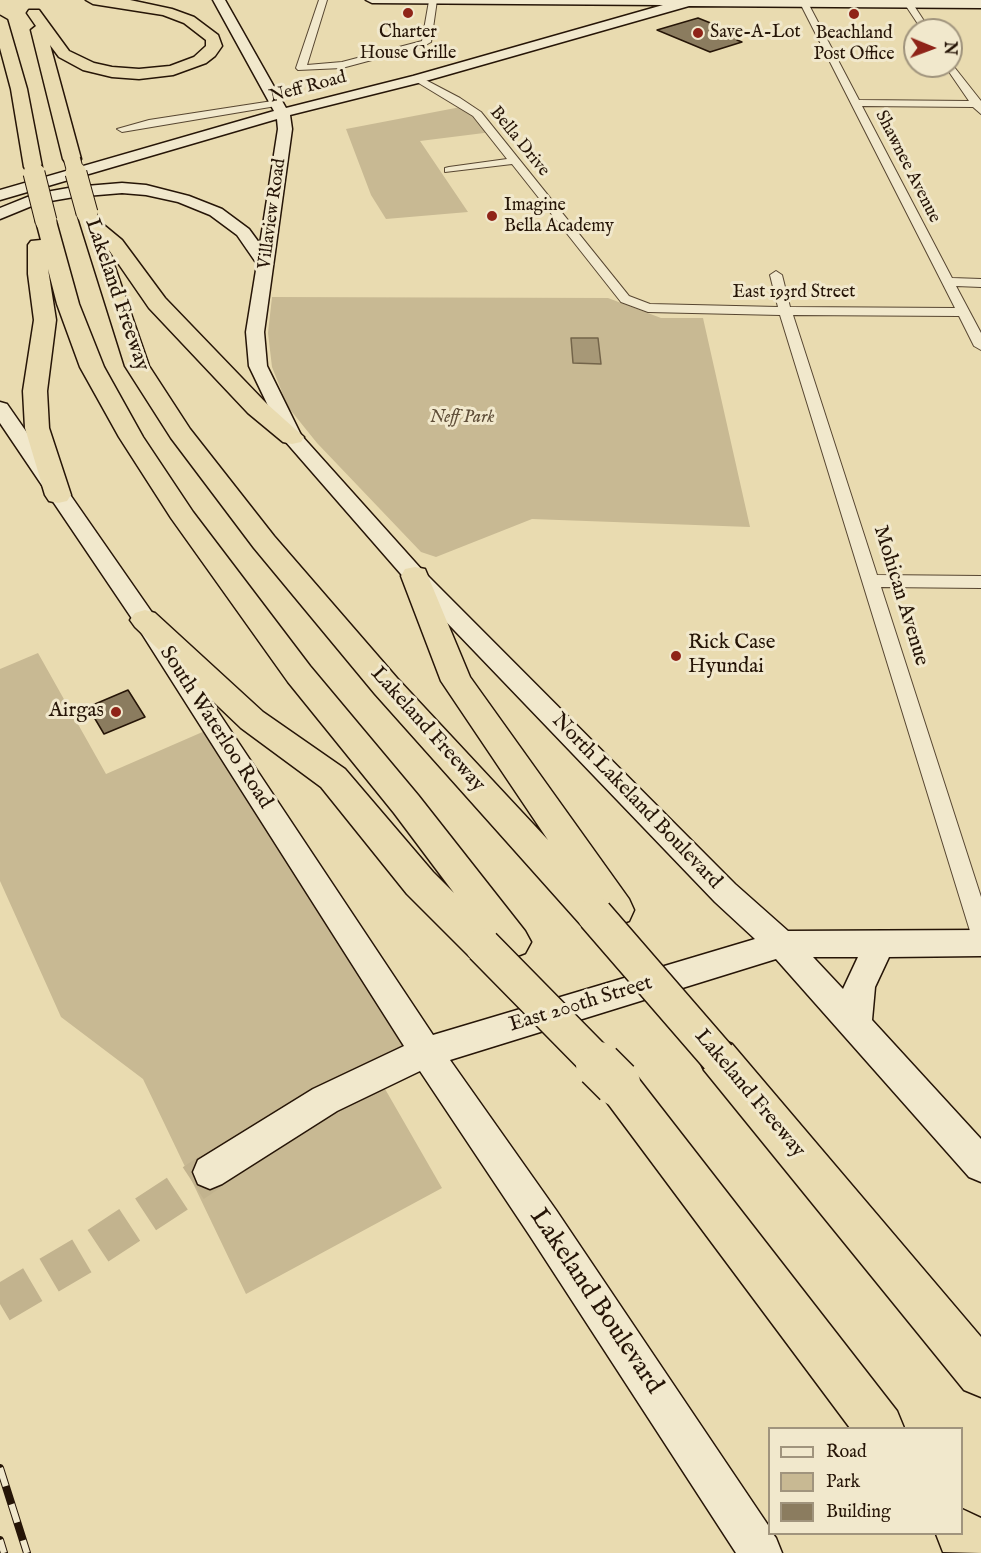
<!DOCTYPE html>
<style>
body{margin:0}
#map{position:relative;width:981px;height:1553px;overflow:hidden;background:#e9dbb0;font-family:"IM FELL English",serif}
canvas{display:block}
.legend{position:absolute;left:768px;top:1427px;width:195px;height:108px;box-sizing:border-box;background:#f1e8cc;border:2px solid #a0947d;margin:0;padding:8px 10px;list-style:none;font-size:18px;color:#261507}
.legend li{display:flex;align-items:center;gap:12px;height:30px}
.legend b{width:30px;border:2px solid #a0947d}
.north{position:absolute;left:903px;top:18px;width:60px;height:60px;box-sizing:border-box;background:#f1e8cc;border:2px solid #a0947d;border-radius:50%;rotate:91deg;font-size:16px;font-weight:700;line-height:24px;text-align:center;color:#261507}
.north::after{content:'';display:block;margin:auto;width:21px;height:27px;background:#8f2418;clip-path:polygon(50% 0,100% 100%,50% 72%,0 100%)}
</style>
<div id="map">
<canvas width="981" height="1553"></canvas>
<ul class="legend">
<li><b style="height:8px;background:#f1e8cc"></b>Road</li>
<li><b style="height:16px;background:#c8b993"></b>Park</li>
<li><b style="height:16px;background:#8b7c5f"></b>Building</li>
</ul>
<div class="north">N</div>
</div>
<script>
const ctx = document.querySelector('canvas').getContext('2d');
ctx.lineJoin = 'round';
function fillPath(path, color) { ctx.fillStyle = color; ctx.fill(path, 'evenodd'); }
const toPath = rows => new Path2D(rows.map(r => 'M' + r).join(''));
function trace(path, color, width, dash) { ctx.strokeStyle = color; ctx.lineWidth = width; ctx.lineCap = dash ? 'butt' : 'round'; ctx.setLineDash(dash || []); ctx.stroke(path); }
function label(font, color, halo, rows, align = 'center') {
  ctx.font = font + ' "IM FELL English",serif'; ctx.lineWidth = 6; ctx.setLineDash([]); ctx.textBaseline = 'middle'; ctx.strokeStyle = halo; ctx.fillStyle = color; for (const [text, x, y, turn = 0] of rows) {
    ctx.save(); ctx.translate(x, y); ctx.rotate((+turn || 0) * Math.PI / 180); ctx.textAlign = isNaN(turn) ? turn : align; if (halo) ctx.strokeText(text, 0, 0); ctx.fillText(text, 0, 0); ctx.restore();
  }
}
const green = toPath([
 [466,106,492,132,420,141,468,212,386,219,371,195,346,129],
 [272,297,608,298,661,318,703,318,750,527,532,519,436,557,421,552,317,443,288,407,272,367,268,333],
 [38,653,106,774,214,727,426,1052,377,1075,442,1188,246,1294,143,1079,61,1017,0,881,0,669]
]);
const water = toPath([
 [571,338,598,338,601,364,573,363,571,338]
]);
const building = toPath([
 [698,18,743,36,737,40,742,42,710,52,657,30,698,18],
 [128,690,145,717,104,734,88,707,128,690]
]);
const secondaryTunnel = toPath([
 [0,1304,90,1251,210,1172]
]);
const street = toPath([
 [319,0,327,0,307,65,342,62,422,41,429,1,437,0,431,42,424,46,342,68,298,70,296,68,319,0],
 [804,0,808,3,859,100,969,101,945,66,951,66,951,63,981,101,981,114,973,107,862,106,952,278,981,279,981,287,956,286,981,333,981,350,974,346,959,316,793,315,877,575,981,576,981,588,881,587,981,897,981,940,973,938,970,931,780,315,648,312,621,302,512,164,445,172,445,168,449,167,507,159,473,116,412,79,420,77,460,98,481,112,629,296,650,304,778,307,770,275,776,271,782,275,790,307,955,308,800,3,804,0],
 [908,0,911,1,930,30,922,30,904,3,908,0],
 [279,100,282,101,282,105,122,132,117,129,149,120,279,100]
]);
const secondary = toPath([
 [213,0,225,0,286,108,413,76,663,5,372,3,366,0,981,0,981,8,689,6,422,82,290,115,292,129,264,332,267,366,301,435,423,571,735,884,788,931,981,930,981,956,889,957,875,987,872,1020,981,1139,981,1182,969,1177,776,959,450,1060,556,1210,770,1528,770,1534,773,1534,776,1538,782,1553,736,1553,530,1236,420,1071,337,1111,222,1184,210,1189,198,1184,193,1172,198,1160,313,1089,404,1046,137,626,0,423,0,402,7,404,153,614,433,1035,755,939,715,902,407,581,285,441,249,366,246,332,257,264,237,235,210,215,178,202,146,195,122,193,74,197,39,203,0,219,0,208,35,194,74,187,122,183,146,185,189,196,222,209,249,229,260,244,278,129,277,119,0,200,0,190,274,111,213,0],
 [813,957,858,957,843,989,813,957]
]);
const highway = toPath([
 [86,0,130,0,172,9,194,17,218,35,222,46,215,56,206,63,173,75,139,79,112,77,83,70,59,57,50,45,81,159,78,163,72,164,66,163,63,159,31,30,36,26,27,13,29,10,39,10,69,51,94,63,112,67,139,69,170,66,194,57,206,46,206,40,184,23,163,15,93,4,86,0],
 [0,16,7,20,27,89,42,167,39,171,33,172,27,171,24,167,11,89,0,48,0,16],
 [87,207,94,209,99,221,122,240,165,298,266,403,304,437,301,442,292,444,283,442,248,413,149,308,109,250,149,366,190,429,274,536,397,678,548,840,441,681,401,576,405,569,415,567,425,569,470,677,629,899,634,910,629,921,616,925,609,923,608,926,595,931,582,926,375,694,254,548,171,438,125,366,77,213,80,209,87,207],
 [46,215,53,217,56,221,79,304,104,367,143,437,193,512,310,666,418,795,525,931,531,942,525,953,512,958,498,953,496,957,483,962,470,957,407,894,321,787,241,728,135,627,130,620,135,613,145,610,155,613,263,712,345,769,433,872,454,893,394,813,288,682,171,518,119,437,80,367,57,304,48,269,56,320,47,391,49,428,71,495,67,501,58,503,49,501,45,495,25,428,23,391,34,320,28,274,28,245,31,241,41,240,36,221,39,217,46,215],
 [718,1038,732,1044,981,1337,981,1397,964,1390,704,1070,698,1057,704,1044,718,1038],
 [617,1064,631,1069,897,1411,904,1428,850,1428,603,1097,597,1083,603,1069,617,1064],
 [962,1509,981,1518,981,1553,943,1552,936,1534,962,1534,962,1509]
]);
const rail = toPath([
 [0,1468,27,1553],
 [0,1540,4,1553]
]);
const highwayBridgeFar3 = toPath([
 [72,159,76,174],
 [33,167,35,174]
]);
const highwayBridgeFar2 = toPath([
 [34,173,46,221],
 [76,173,87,213]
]);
const highwayBridgeFar1 = toPath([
 [595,915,718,1057],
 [483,946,601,1066]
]);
const highwayBridge = toPath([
 [599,1065,617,1083]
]);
const markers = [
 [408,13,6,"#8f2418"],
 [854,14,6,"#8f2418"],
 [698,33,6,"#8f2418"],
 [492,216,6,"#8f2418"],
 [676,656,6,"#8f2418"],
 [116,712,6,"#8f2418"]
];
const farPoinames = [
 ["Charter",408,33],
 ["House Grille",408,54],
 ["Save-A-Lot",710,33,"left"],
 ["Beachland",854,34],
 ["Post Office",854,55],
 ["Imagine",504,206,"left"],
 ["Bella Academy",504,227,"left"]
];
const farStreetnames = [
 ["Neff Road",308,88,-15],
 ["Bella Drive",519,142,51],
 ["Shawnee Avenue",907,167,63],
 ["Villaview Road",273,214,-82],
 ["East 193rd Street",794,293]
];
const farParknames = [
 ["Neff Park",462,418]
];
const streetNames = [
 ["Lakeland Freeway",116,295,71],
 ["Mohican Avenue",900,596,73],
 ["South Waterloo Road",215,728,57],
 ["Lakeland Freeway",427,730,48],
 ["North Lakeland Boulevard",636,802,46],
 ["East 200th Street",581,1005,-17],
 ["Lakeland Freeway",749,1094,50]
];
const poiNames = [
 ["Rick Case",688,644],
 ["Hyundai",688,668],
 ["Airgas",104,712,"right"]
];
const nearStreetnames = [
 ["Lakeland Boulevard",595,1302,56]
];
fillPath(green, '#c8b993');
fillPath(water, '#a79877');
trace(water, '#73644a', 1.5);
fillPath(building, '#8b7c5f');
trace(building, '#261507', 1.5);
trace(secondaryTunnel, '#c2b38e', 38, [38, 19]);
trace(street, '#574631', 2);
trace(secondary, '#261507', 3);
trace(highway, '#261507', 3);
fillPath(street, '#f1e8cc');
fillPath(secondary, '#f1e8cc');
fillPath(highway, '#e9dbb0');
trace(rail, '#261507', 8);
trace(rail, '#f1e8cc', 6, [19]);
trace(highwayBridgeFar3, '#261507', 18, []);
trace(highwayBridgeFar2, '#261507', 23, []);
trace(highwayBridgeFar1, '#261507', 38, []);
trace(highwayBridge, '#261507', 49, []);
trace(highwayBridgeFar3, '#e9dbb0', 16);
trace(highwayBridgeFar2, '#e9dbb0', 21);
trace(highwayBridgeFar1, '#e9dbb0', 35);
trace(highwayBridge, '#e9dbb0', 46);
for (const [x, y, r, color] of markers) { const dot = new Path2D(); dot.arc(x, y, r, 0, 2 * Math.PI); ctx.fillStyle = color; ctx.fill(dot); trace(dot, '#f1e8cc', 2); }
label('18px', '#261507', '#f1e8cc', farPoinames);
label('18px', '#261507', '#f1e8cc', farStreetnames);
label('italic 18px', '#5f4e38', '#f1e8cc', farParknames);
label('21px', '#261507', '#f1e8cc', streetNames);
label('21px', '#261507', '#f1e8cc', poiNames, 'left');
label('26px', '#261507', '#f1e8cc', nearStreetnames);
</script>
